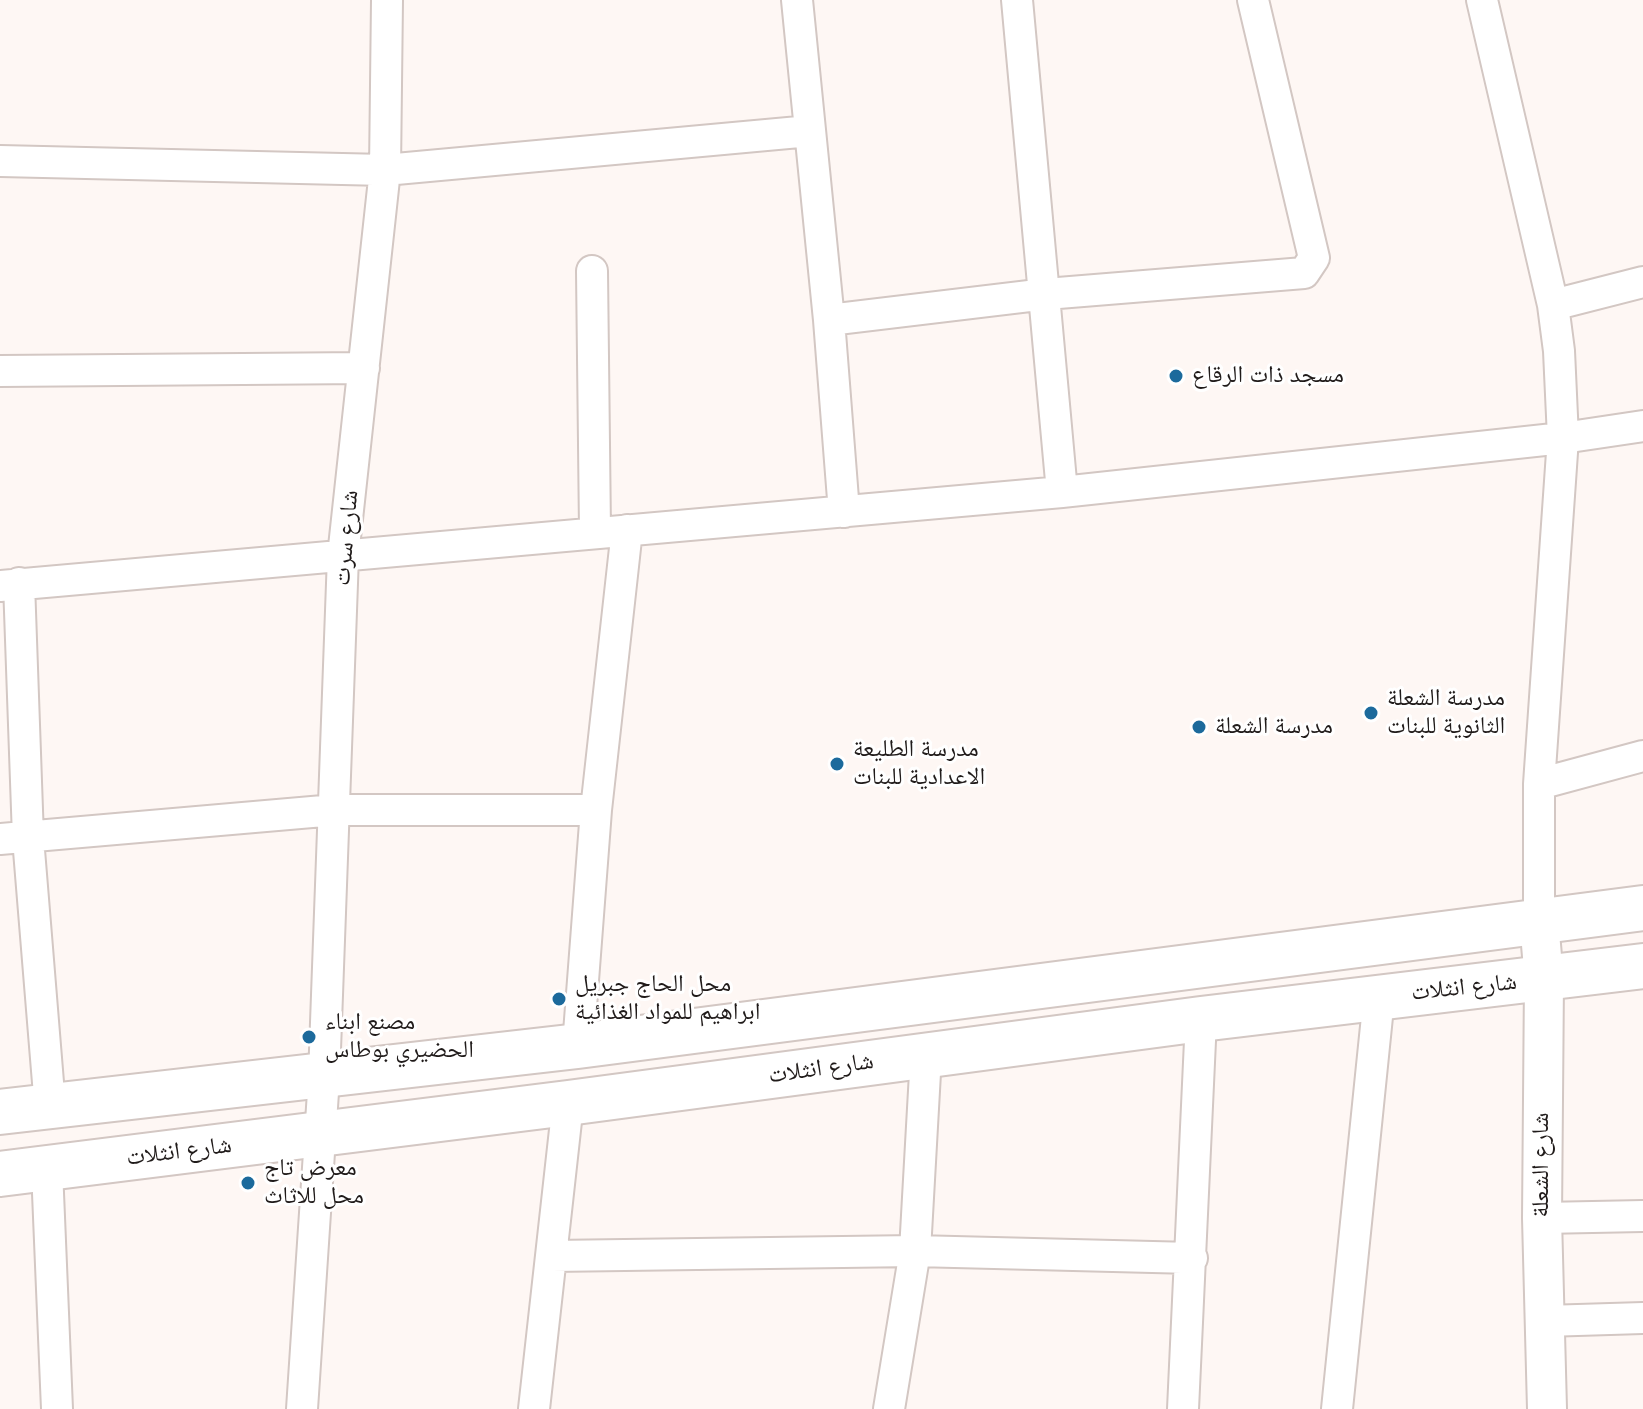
<!DOCTYPE html>
<meta charset="utf-8">
<style>
body{margin:0}
canvas{display:block;background:#fef7f4}
</style>
<canvas width="1643" height="1409"></canvas>
<script>
const ctx = document.querySelector('canvas').getContext('2d');
ctx.lineJoin = 'round';
const toPath = rows => new Path2D(rows.map(r => 'M' + r).join(''));
function trace(path, color, width, dash) { ctx.strokeStyle = color; ctx.lineWidth = width; ctx.lineCap = dash ? 'butt' : 'round'; ctx.setLineDash(dash || []); ctx.stroke(path); }
function label(font, color, halo, rows, align = 'center') {
  ctx.font = font + ' "Varela Round","Noto Naskh Arabic",sans-serif'; ctx.lineWidth = 6; ctx.setLineDash([]); ctx.textBaseline = 'middle'; ctx.strokeStyle = halo; ctx.fillStyle = color; for (const [text, x, y, turn = 0] of rows) {
    ctx.save(); ctx.translate(x, y); ctx.rotate((+turn || 0) * Math.PI / 180); ctx.textAlign = isNaN(turn) ? turn : align; if (halo) ctx.strokeText(text, 0, 0); ctx.fillText(text, 0, 0); ctx.restore();
  }
}
const minor = toPath([
 [797,0,829,320,844,512],
 [1017,0,1062,492],
 [1482,0,1553,305,1559,351,1563,438,1539,784,1539,921],
 [0,161,385,170,810,131],
 [592,271,595,531],
 [1553,305,1643,282],
 [829,320,1046,294,1304,273,1314,258,1253,0],
 [0,371,364,368],
 [19,583,28,838,50,1107],
 [0,586,1062,492,1563,438,1643,426],
 [1539,784,1643,756],
 [0,839,335,810,596,810],
 [578,1046,596,810,627,530],
 [47,1169,57,1409],
 [1542,1218,1643,1216],
 [552,1256,915,1251,1192,1258],
 [1545,1321,1643,1318],
 [302,1409,324,1077,343,556,385,170,387,0],
 [534,1409,568,1103],
 [889,1409,915,1251,926,1055],
 [1183,1409,1201,1019],
 [1337,1409,1379,997]
]);
const tertiary = toPath([
 [1539,921,1544,980,1542,1218,1547,1409]
]);
const secondary = toPath([
 [0,1112,578,1046,1643,908],
 [0,1174,568,1103,1201,1019,1643,966]
]);
const markers = [
 [1176,376,8,"#1c6a9c"],
 [1371,713,8,"#1c6a9c"],
 [1199,727,8,"#1c6a9c"],
 [837,764,8,"#1c6a9c"],
 [559,999,8,"#1c6a9c"],
 [309,1037,8,"#1c6a9c"],
 [248,1183,8,"#1c6a9c"]
];
const poiNames = [
 ["مسجد ذات الرقاع",1192,376],
 ["مدرسة الشعلة",1387,699],
 ["الثانوية للبنات",1387,727],
 ["مدرسة الشعلة",1215,727],
 ["مدرسة الطليعة",853,750],
 ["الاعدادية للبنات",853,778],
 ["محل الحاج جبريل",575,985],
 ["ابراهيم للمواد الغذائية",575,1013],
 ["مصنع ابناء",325,1023],
 ["الحضيري بوطاس",325,1051],
 ["معرض تاج",264,1169],
 ["محل للاثاث",264,1197]
];
const streetNames = [
 ["شارع سرت",347,538,-85],
 ["شارع انثلات",1464,988,-6],
 ["شارع انثلات",821,1069,-8],
 ["شارع انثلات",179,1152,-7],
 ["شارع الشعلة",1542,1165,-90]
];
trace(minor, '#d3c7c3', 34);
trace(tertiary, '#d3c7c3', 42);
trace(secondary, '#d3c7c3', 48);
trace(minor, '#fff', 30);
trace(tertiary, '#fff', 38);
trace(secondary, '#fff', 44);
for (const [x, y, r, color] of markers) { const dot = new Path2D(); dot.arc(x, y, r, 0, 2 * Math.PI); ctx.fillStyle = color; ctx.fill(dot); trace(dot, '#fff', 3); }
label('24px', '#201b1a', '#fff', poiNames, 'left');
label('24px', '#201b1a', '#fff', streetNames);
</script>
